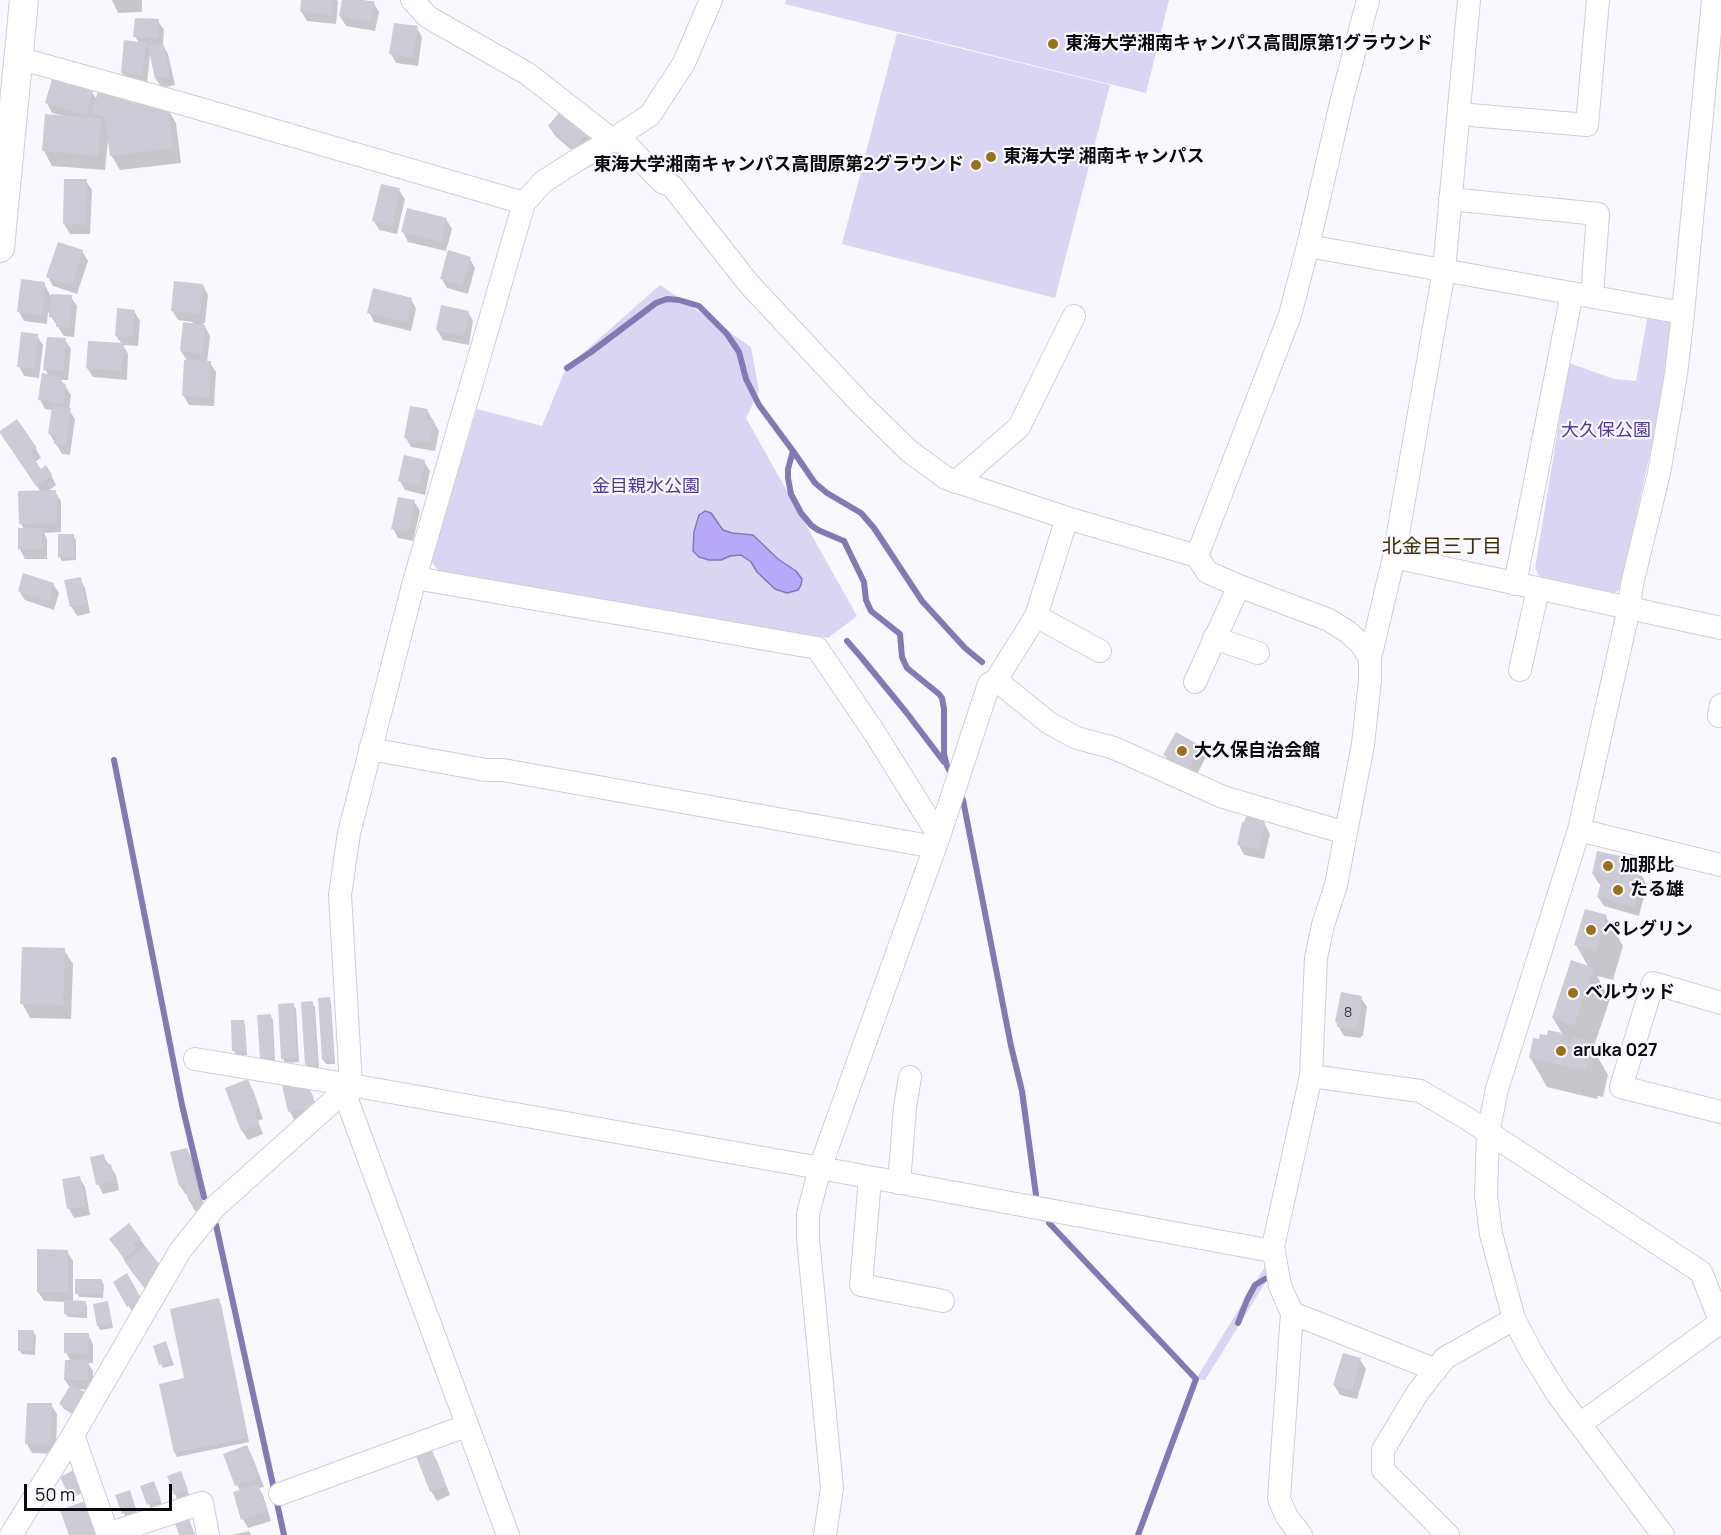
<!DOCTYPE html>
<meta charset="utf-8">
<style>
body{margin:0}
#map{position:relative;width:1721px;height:1535px;overflow:hidden;background:#f8f8fe;font-family:Manrope,sans-serif}
canvas{display:block}
.scale{position:absolute;left:24px;top:1484px;width:148px;height:27px;box-sizing:border-box;border:3px solid #0b0b0e;border-top:0;padding-left:8px;font-size:18px;line-height:21px;white-space:nowrap;color:#0b0b0e;-webkit-text-stroke:4px #f8f8fe;paint-order:stroke}
</style>
<div id="map">
<canvas width="1721" height="1535"></canvas>
<div class="scale">50 m</div>
</div>
<script>
const ctx = document.querySelector('canvas').getContext('2d');
ctx.lineJoin = 'round';
function fillPath(path, color) { ctx.fillStyle = color; ctx.fill(path, 'evenodd'); }
const toPath = rows => new Path2D(rows.map(r => 'M' + r).join(''));
function trace(path, color, width, dash) { ctx.strokeStyle = color; ctx.lineWidth = width; ctx.lineCap = dash ? 'butt' : 'round'; ctx.setLineDash(dash || []); ctx.stroke(path); }
function label(font, color, halo, rows, align = 'center') {
  ctx.font = font + ' Manrope,"Noto Sans JP",sans-serif'; ctx.lineWidth = 4.5; ctx.setLineDash([]); ctx.textBaseline = 'middle'; ctx.strokeStyle = halo; ctx.fillStyle = color; for (const [text, x, y, turn = 0] of rows) {
    ctx.save(); ctx.translate(x, y); ctx.rotate((+turn || 0) * Math.PI / 180); ctx.textAlign = isNaN(turn) ? turn : align; if (halo) ctx.strokeText(text, 0, 0); ctx.fillText(text, 0, 0); ctx.restore();
  }
}
const green = toPath([
 [786,0,1169,0,1146,93,785,4],
 [897,33,1110,85,1055,298,842,244],
 [660,285,751,347,759,391,746,418,857,616,828,638,442,577,431,561,477,409,542,426,566,368],
 [1648,314,1676,319,1665,386,1620,589,1612,595,1541,579,1535,568,1569,363,1614,379,1636,381],
 [1274,1252,1277,1264,1205,1380,1196,1379]
]);
const water = toPath([
 [705,511,711,513,723,530,732,533,753,535,778,559,796,571,802,579,801,585,798,590,787,593,775,589,757,572,751,562,741,555,730,556,721,560,709,560,699,557,693,551,694,532,699,515,705,511]
]);
const shadow = toPath([
 [112,0,142,0,142,12,118,13],
 [303,0,337,0,338,2,336,24,307,21,301,11],
 [343,0,363,0,373,2,379,12,375,31,346,26,340,16],
 [158,21,164,30,163,45,168,54,175,85,162,88,156,79,150,53,147,84,128,82,122,73,139,43,135,36],
 [417,28,422,37,418,66,396,63,391,54],
 [92,92,97,100,167,108,176,123,181,163,120,170,111,155,108,140,105,170,52,166,44,151,64,116,52,113,47,103],
 [549,126,588,132,593,141,580,157,555,136],
 [65,180,86,181,92,190,90,234,70,234,64,224],
 [399,190,405,199,397,234,379,230,374,221],
 [446,219,452,229,446,251,408,242,403,232],
 [82,251,88,261,77,294,53,286,48,277],
 [470,259,475,268,468,294,447,288,441,278],
 [44,283,50,295,71,297,77,306,74,337,64,336,48,312,47,324,24,321,19,312],
 [203,285,208,295,205,323,203,323,210,336,207,363,210,363,216,372,214,406,189,405,183,395,188,362,181,351,193,322,178,320,172,310],
 [411,299,416,309,411,331,374,322,369,312],
 [134,311,140,321,138,346,123,345,128,354,127,380,93,377,87,368,122,344,116,336],
 [468,312,473,321,469,345,443,340,437,330],
 [37,336,43,345,39,378,24,376,19,366],
 [65,340,71,349,68,380,61,380,71,395,69,410,75,419,70,455,62,454,49,433,52,410,45,409,40,399,49,376,45,369],
 [427,410,439,431,435,451,411,447,406,438],
 [7,442,36,449,41,458,35,462,41,471,51,475,56,485,47,492,55,492,61,501,61,532,44,533,47,539,47,559,25,559,20,549,20,529,24,529,21,524,41,492],
 [424,462,430,471,425,495,405,490,400,481],
 [414,501,420,511,413,541,398,538,393,528],
 [73,536,76,540,76,560,62,561,60,557],
 [80,579,85,588,90,613,77,616,71,606],
 [53,584,59,593,54,610,25,600,19,591],
 [1176,734,1200,747,1206,757,1195,778,1171,765,1165,755],
 [1261,816,1270,834,1264,859,1244,855,1239,845],
 [1624,859,1630,868,1629,872,1642,876,1647,885,1639,916,1604,906,1598,897,1602,884,1599,884,1593,874],
 [1606,917,1623,946,1613,980,1597,976,1610,999,1593,1049,1608,1075,1603,1097,1598,1096,1597,1099,1547,1087,1530,1057,1548,1037,1550,1032,1563,1035,1553,1018,1589,968,1576,945],
 [64,950,73,964,71,1019,30,1018,22,1003],
 [329,998,331,1003,335,1064,326,1064,323,1060],
 [1361,998,1367,1007,1363,1036,1361,1036,1361,1038,1344,1036,1336,1022],
 [312,1003,315,1007,319,1068,309,1068,307,1064],
 [293,1005,296,1009,299,1062,285,1063,283,1058],
 [270,1015,273,1020,275,1061,264,1061,262,1057],
 [243,1021,245,1025,247,1055,236,1055,234,1051,232,1022],
 [247,1081,253,1090,263,1119,258,1121,263,1134,248,1140,242,1131,227,1089],
 [284,1086,308,1086,313,1096,318,1116,295,1121,290,1112],
 [187,1149,192,1159,205,1209,195,1211,190,1202,188,1194,186,1195,180,1186],
 [103,1156,116,1175,119,1190,103,1194,98,1184],
 [79,1177,85,1187,90,1215,74,1218,69,1209],
 [111,1239,140,1239,158,1265,164,1275,149,1294,132,1272],
 [67,1251,73,1261,73,1302,85,1302,87,1306,87,1318,68,1317,65,1313,66,1302,44,1301,38,1292],
 [127,1275,146,1308,134,1315,115,1282],
 [101,1280,104,1285,103,1298,79,1297,77,1293],
 [218,1300,221,1304,249,1442,177,1457,175,1453,186,1379],
 [107,1303,109,1307,113,1328,100,1330,98,1326,94,1305],
 [33,1332,36,1336,35,1355,22,1354,19,1350],
 [88,1334,93,1344,93,1363,88,1363,93,1371,93,1390,77,1389,75,1416,63,1408,61,1404,71,1389,65,1380,71,1361,66,1353],
 [167,1347,174,1365,163,1368,161,1364],
 [1360,1360,1366,1369,1357,1399,1340,1395,1334,1385],
 [51,1405,57,1414,56,1454,32,1453,27,1444],
 [247,1446,252,1456,264,1487,259,1488,263,1495,271,1521,248,1528,243,1519,240,1491,225,1455],
 [431,1452,437,1461,450,1495,437,1501,431,1491],
 [74,1472,84,1492,72,1498,62,1477],
 [169,1477,183,1477,189,1495,177,1499],
 [142,1487,156,1487,162,1505,151,1509],
 [117,1496,131,1496,137,1513,126,1518],
 [249,1531,251,1535,232,1535]
]);
const stream = toPath([
 [567,368,591,352,656,303,667,299,679,300,699,306,727,334,739,352,746,379,759,405,793,451,788,469,788,478,791,494,801,513,811,525,818,530,844,541,864,582,866,600,871,611,900,634,902,657,907,668,939,694,942,698,944,709,944,754,947,766,952,776],
 [793,451,815,483,827,493,861,513,874,528,922,601,965,648,982,662],
 [847,641,861,657,906,712,944,762],
 [114,760,182,1105,204,1197],
 [960,794,963,800,1011,1046,1022,1091,1036,1195],
 [1049,1223,1196,1379,1138,1535],
 [216,1225,284,1535],
 [1238,1323,1247,1300,1255,1285,1265,1279]
]);
const building = toPath([
 [301,0,333,0,331,15,300,11],
 [342,0,374,1,370,22,339,16],
 [135,18,159,19,158,38,133,37],
 [394,23,418,26,413,58,389,54],
 [124,40,146,43,142,75,121,73],
 [163,43,170,76,155,79,148,46],
 [52,79,93,91,86,115,45,103],
 [99,87,168,107,173,148,110,156,105,117,92,113],
 [562,109,589,131,574,148,548,126],
 [45,114,101,119,98,156,42,151],
 [64,179,87,179,86,225,63,224],
 [381,184,400,188,392,226,372,221],
 [407,208,447,218,441,242,401,232],
 [58,242,83,250,72,285,46,277],
 [448,250,471,257,462,285,440,279],
 [21,279,45,282,42,315,17,312],
 [174,281,203,284,200,314,171,311],
 [373,288,412,298,406,322,367,313],
 [51,294,72,295,70,328,56,327,57,318,49,317],
 [441,305,469,311,464,336,436,330],
 [117,308,135,310,133,337,115,336],
 [183,322,205,325,202,354,180,351],
 [21,332,38,334,34,369,17,367],
 [47,337,66,338,63,371,43,370],
 [88,341,124,343,122,371,86,368],
 [184,360,211,361,209,397,182,396],
 [42,373,61,377,60,383,66,384,63,404,38,400],
 [52,406,71,408,66,446,54,444,56,435,48,434],
 [410,406,428,409,426,418,434,420,430,443,404,438],
 [17,419,37,448,30,453,41,469,46,465,52,475,36,486,0,433,0,431],
 [404,455,425,460,420,486,398,481],
 [56,490,57,523,19,524,18,491],
 [398,497,415,500,408,532,391,529],
 [18,528,43,528,42,549,18,549],
 [58,534,74,534,74,557,58,557],
 [23,573,54,583,49,601,18,591],
 [81,577,86,604,70,607,64,580],
 [1176,732,1201,746,1189,769,1163,755],
 [1248,812,1262,815,1260,822,1265,823,1259,850,1237,845,1242,822,1244,822],
 [1597,851,1625,857,1620,881,1592,874],
 [1626,870,1642,874,1634,907,1597,897,1602,879,1622,884],
 [1585,909,1607,915,1596,951,1574,945],
 [22,947,65,948,63,1005,20,1004],
 [1571,960,1594,968,1574,1026,1552,1018],
 [1341,992,1362,996,1358,1027,1356,1027,1356,1029,1337,1027,1337,1022,1335,1022],
 [330,997,334,1060,322,1060,318,998],
 [313,1001,317,1064,305,1065,301,1002],
 [294,1003,297,1058,281,1059,278,1004],
 [271,1014,274,1057,260,1058,257,1015],
 [231,1020,244,1020,246,1051,232,1051],
 [1548,1030,1562,1033,1561,1040,1570,1043,1572,1037,1589,1041,1588,1043,1592,1045,1586,1069,1581,1067,1580,1070,1529,1058,1533,1038,1539,1039,1540,1034,1547,1035],
 [248,1079,259,1109,254,1111,259,1125,241,1131,225,1088],
 [300,1081,309,1085,314,1107,288,1112,282,1085],
 [187,1148,200,1199,189,1202,184,1185,179,1186,170,1152],
 [104,1154,106,1165,111,1164,115,1181,96,1185,90,1157],
 [80,1176,86,1206,67,1209,62,1179],
 [129,1223,141,1239,133,1244,137,1249,124,1258,109,1239],
 [145,1246,160,1265,154,1269,157,1274,143,1285,125,1262],
 [37,1249,68,1250,68,1292,37,1292],
 [127,1273,141,1298,127,1307,113,1282],
 [75,1279,102,1279,102,1294,75,1294],
 [219,1298,248,1438,174,1453,159,1384,184,1378,170,1309],
 [64,1300,86,1301,85,1314,64,1314],
 [108,1301,111,1324,97,1326,93,1304],
 [18,1330,34,1330,33,1351,18,1351],
 [64,1333,89,1333,88,1354,64,1353],
 [166,1341,172,1360,159,1365,153,1346],
 [1343,1353,1361,1358,1352,1390,1333,1385],
 [65,1360,89,1360,88,1380,64,1380],
 [71,1384,85,1392,73,1413,59,1404],
 [27,1403,52,1403,51,1445,25,1444],
 [247,1445,259,1477,235,1486,223,1454],
 [432,1450,446,1486,430,1492,416,1456],
 [74,1470,82,1487,68,1494,60,1477],
 [181,1471,188,1490,174,1495,167,1476],
 [154,1481,161,1500,147,1505,140,1486],
 [258,1484,267,1511,241,1520,233,1492],
 [130,1490,136,1509,122,1514,115,1495],
 [85,1501,97,1535,69,1535,60,1510],
 [188,1516,195,1535,179,1535,174,1521]
]);
const minor = toPath([
 [412,0,428,17,528,74,612,140,626,144,662,182,672,186,749,284,862,405,909,451,946,478,1067,518,1197,556,1207,572,1239,586,1329,620,1348,632,1361,644,1370,658,1370,680,1363,744,1336,885,1323,925,1316,958,1311,1076,1272,1251,1274,1252,1280,1286,1292,1313,1279,1499,1287,1517,1301,1535],
 [18,58,180,103,524,203],
 [1459,114,1587,125,1598,0],
 [1450,199,1598,214,1592,296],
 [1308,246,1683,313],
 [956,482,1019,427,1074,316],
 [1197,556,1290,315,1308,246,1342,99,1368,0],
 [1394,557,1721,628],
 [415,578,817,648,874,732,939,836],
 [1515,584,1572,293],
 [1036,616,1100,651],
 [1214,638,1258,653],
 [1370,658,1394,557,1444,270,1469,0],
 [1520,670,1538,589],
 [996,680,1036,616,1067,518],
 [1195,682,1239,586],
 [1721,705,1719,716,1721,716],
 [370,749,486,770,503,770,935,847],
 [1579,830,1721,865],
 [1721,1003,1653,983,1621,1087,1721,1112],
 [195,1059,351,1085,820,1168,1272,1251],
 [1311,1076,1420,1091,1468,1119,1701,1272,1721,1323],
 [870,1179,861,1285,943,1301],
 [899,1183,905,1107,910,1077],
 [1292,1313,1436,1370],
 [1580,1424,1721,1322],
 [73,1435,108,1535],
 [280,1494,466,1426],
 [108,1534,202,1503,208,1535],
 [11,1535,73,1435,180,1251,215,1207,351,1085],
 [508,1535,347,1100,351,1085,340,895,349,833,415,578,524,203,543,182,577,160,612,140,650,115,684,63,711,0],
 [825,1535,832,1488,808,1238,808,1214,820,1168,939,836,989,684,996,680,1049,723,1077,738,1114,748,1223,797,1346,833],
 [1448,1535,1383,1470,1383,1450,1418,1392,1445,1358,1514,1319],
 [1663,1535,1558,1395,1532,1353,1514,1319,1491,1234,1486,1195,1488,1133,1497,1089,1579,830,1629,608,1632,584,1659,473,1676,374,1683,313,1713,0]
]);
const major = toPath([
 [0,248,24,0]
]);
const markers = [
 [1053,44,6,"#98711c"],
 [991,157,6,"#98711c"],
 [976,165,6,"#98711c"],
 [1182,751,6,"#98711c"],
 [1608,866,6,"#98711c"],
 [1618,890,6,"#98711c"],
 [1591,930,6,"#98711c"],
 [1573,993,6,"#98711c"],
 [1561,1051,6,"#98711c"]
];
const numberNames = [
 ["8",1348,1013]
];
const poiNames = [
 ["東海大学湘南キャンパス高間原第1グラウンド",1065,44],
 ["東海大学 湘南キャンパス",1003,157],
 ["東海大学湘南キャンパス高間原第2グラウンド",964,165,"right"],
 ["大久保自治会館",1194,751],
 ["加那比",1620,866],
 ["たる雄",1630,890],
 ["ペレグリン",1603,930],
 ["ベルウッド",1585,993],
 ["aruka 027",1573,1051]
];
const parkNames = [
 ["大久保公園",1606,431],
 ["金目親水公園",646,487]
];
const neighbourhoodNames = [
 ["北金目三丁目",1442,547]
];
fillPath(green, '#d9d5f3');
fillPath(water, '#b7a8fa');
trace(water, '#8379b3', 1.5);
fillPath(shadow, '#0003');
trace(stream, '#8379b3', 6);
fillPath(building, '#cdcbd5');
trace(minor, '#cfced7', 24);
trace(major, '#cfced7', 30);
trace(minor, '#fff', 22);
trace(major, '#fff', 28);
for (const [x, y, r, color] of markers) { const dot = new Path2D(); dot.arc(x, y, r, 0, 2 * Math.PI); ctx.fillStyle = color; ctx.fill(dot); trace(dot, '#f8f8fe', 2); }
label('15px', '#3c3b40', null, numberNames);
label('bold 18px', '#0b0b0e', '#f8f8fe', poiNames, 'left');
label('18px', '#513795', '#f8f8fe', parkNames);
label('20px', '#402d05', '#f8f8fe', neighbourhoodNames);
</script>
